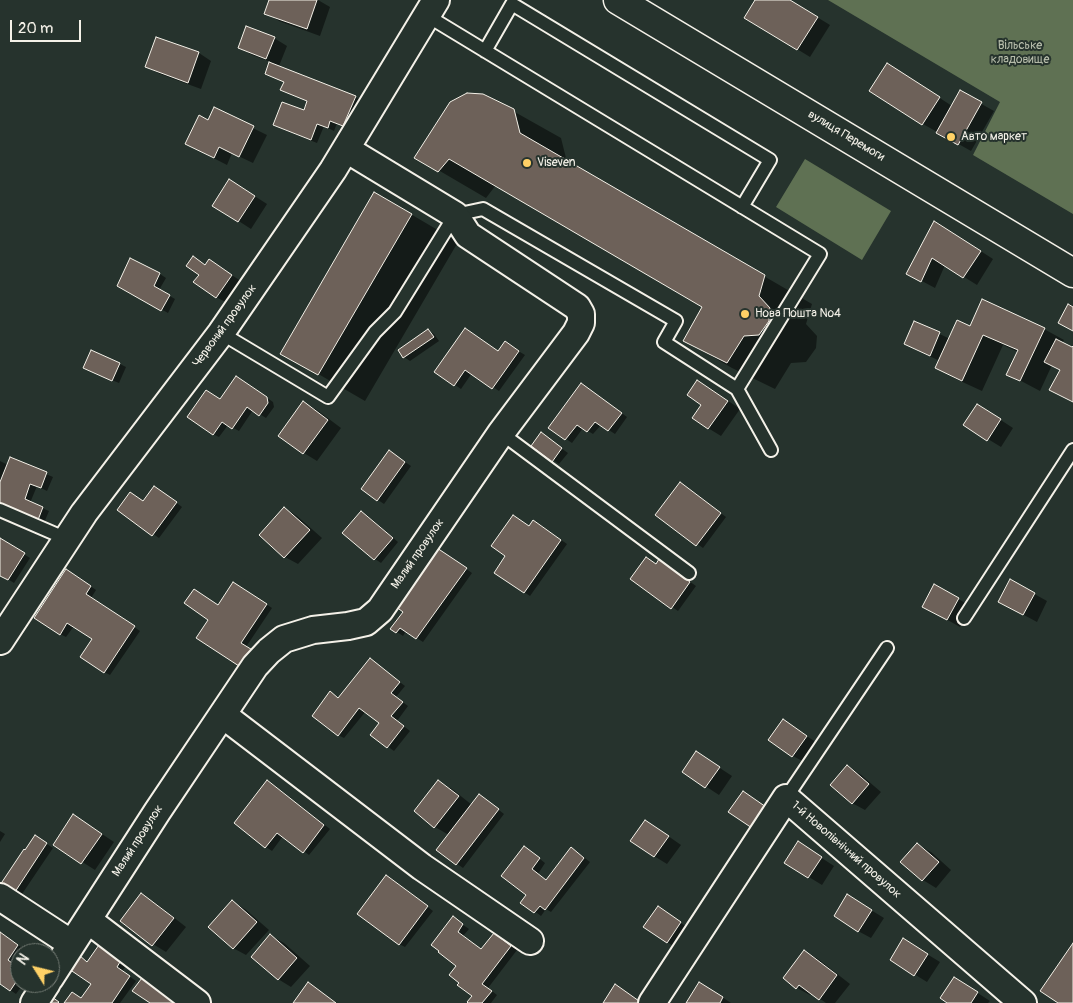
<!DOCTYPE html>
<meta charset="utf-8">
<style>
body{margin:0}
#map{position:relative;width:1073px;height:1003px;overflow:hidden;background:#26332d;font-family:Pangolin,sans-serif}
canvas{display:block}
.north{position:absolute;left:10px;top:943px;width:50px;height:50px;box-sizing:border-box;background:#26332d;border:1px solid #787f78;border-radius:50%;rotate:306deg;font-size:14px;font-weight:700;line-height:20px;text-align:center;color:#f4f1e8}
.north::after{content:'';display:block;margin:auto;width:18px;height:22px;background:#ffd166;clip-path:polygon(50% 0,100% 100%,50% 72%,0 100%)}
.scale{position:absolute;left:10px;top:20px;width:71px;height:22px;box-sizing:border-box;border:2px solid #f4f1e8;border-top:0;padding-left:6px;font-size:15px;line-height:18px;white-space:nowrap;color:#f4f1e8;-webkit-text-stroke:4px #26332d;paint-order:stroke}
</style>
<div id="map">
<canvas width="1073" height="1003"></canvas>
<div class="north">N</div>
<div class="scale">20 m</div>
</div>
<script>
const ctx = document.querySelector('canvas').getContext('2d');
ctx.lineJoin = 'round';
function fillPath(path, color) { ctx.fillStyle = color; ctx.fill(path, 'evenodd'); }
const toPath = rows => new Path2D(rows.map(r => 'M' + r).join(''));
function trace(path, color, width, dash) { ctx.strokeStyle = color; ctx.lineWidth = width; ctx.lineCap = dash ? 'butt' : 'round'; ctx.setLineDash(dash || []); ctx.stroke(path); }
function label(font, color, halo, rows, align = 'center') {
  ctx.font = font + ' Pangolin,sans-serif'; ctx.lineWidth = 4; ctx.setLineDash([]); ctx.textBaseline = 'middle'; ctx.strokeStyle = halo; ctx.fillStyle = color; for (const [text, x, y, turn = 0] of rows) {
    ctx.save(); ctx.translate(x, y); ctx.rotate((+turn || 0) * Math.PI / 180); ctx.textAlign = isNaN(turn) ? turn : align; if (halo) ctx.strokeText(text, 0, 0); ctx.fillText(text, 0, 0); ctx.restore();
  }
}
const green = toPath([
 [828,0,1073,0,1073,214,973,155,1000,102],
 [805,159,891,211,862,260,776,207]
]);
const shadow = toPath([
 [271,0,318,0,330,7,320,36,279,21,266,13],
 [756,0,789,0,830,25,810,57,797,49],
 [274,38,287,46,279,66,355,97,361,100,350,128,337,123,334,131,324,126,317,143,280,128,274,125,304,112,308,101,282,90,285,82,266,74,271,62,252,55,239,47],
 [199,53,211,61,201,89,160,74,147,67],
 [900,72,952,106,960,92,994,111,971,151,923,124,871,90],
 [214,109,267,135,253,163,232,153,227,165,186,144,209,122],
 [513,111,561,138,567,162,812,304,806,324,817,336,816,348,806,362,791,363,775,389,732,368,685,341,704,307,496,185,486,198,416,157],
 [242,188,267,204,251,229,214,205],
 [375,193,458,242,365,401,282,353],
 [948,230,993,259,977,285,945,265,935,288,907,273],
 [193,258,206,266,210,261,244,283,229,304,216,297,200,275],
 [160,274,166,278,159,290,175,299,168,313,118,285],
 [915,322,950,339,971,328,1044,329,1064,340,1062,343,1073,348,1073,402,1051,390,1061,371,1052,365,1040,391,1008,374,1018,352,1003,345,982,391,956,379,937,368,940,361,918,351,905,343],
 [428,331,434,334,439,341,410,361,404,357],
 [510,346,525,355,499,391,472,373,461,389,436,372,498,352],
 [120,364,126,367,119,383,90,371],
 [243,381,273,402,274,407,266,418,253,410,239,431,228,425,219,437,213,434,220,401],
 [698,382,711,389,740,409,721,436,708,428],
 [587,388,627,417,615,434,601,425,593,434,583,428,572,443,549,427],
 [304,403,317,410,341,428,317,461,304,453,280,436],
 [990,413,1013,428,1001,447,965,425],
 [547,438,568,453,559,464,532,446],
 [395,455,411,466,384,504,378,500],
 [11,459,53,477,47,491,37,486,30,503,49,511,44,523,0,505,0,461,8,465],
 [686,487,726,517,703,548,657,515],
 [161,491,182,507,159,538,119,510,144,502],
 [284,508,297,516,322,538,298,564,285,557,260,535],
 [362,512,368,516,398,542,381,563,375,559],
 [540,525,567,544,530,596,524,592,530,527],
 [0,539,30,558,14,583,0,574],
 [444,553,472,573,423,642,406,631,403,636,397,632],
 [665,564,696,586,678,611,632,579,656,565],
 [73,574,96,590,91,598,140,631,110,675,104,672,94,639,74,626,66,637,60,634],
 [1011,581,1047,601,1037,622,1013,609],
 [934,586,971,606,960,627,923,606],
 [240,587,272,608,246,647,249,671,219,606],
 [376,664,405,686,396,697,408,706,397,721,410,731,394,751,372,735,381,723,366,711,344,738,338,735,331,693,339,699],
 [783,721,819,744,806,763,793,756],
 [697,753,732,776,719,795,684,772],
 [847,767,860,774,881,792,865,810,852,803],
 [439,782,452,789,472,805,485,799,504,814,463,868,438,850,449,835,435,827],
 [274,786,330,829,309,855,283,836,272,851,266,847],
 [87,824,114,842,95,870,54,844],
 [658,829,681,845,667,864,654,856],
 [0,831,5,834,0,842],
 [41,840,53,848,20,897,14,894],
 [918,845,931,852,951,870,936,888,923,880,902,862],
 [530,851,545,863,538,874,546,881,577,852,590,862,551,912,546,909,541,916,522,902,528,895],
 [811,851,834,866,822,885,786,863],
 [392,880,433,911,405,947,399,944],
 [141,895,154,902,186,927,166,952,153,944],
 [232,902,245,909,269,930,246,955,233,948],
 [861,904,884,918,871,938,858,931],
 [658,908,693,931,680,950,667,942],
 [459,922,469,929,463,936,482,950,500,938,517,950,488,988,497,995,491,1003,470,1003,473,996,461,983,458,965,440,952],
 [0,933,24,949,20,953,20,955,13,965,20,969,20,983,24,983,16,994,0,983],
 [271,936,284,943,310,966,291,987,278,979],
 [101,944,129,962,122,971,136,981,120,1003,66,1003,82,1000,93,984,85,960,88,963],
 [917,948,940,962,927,982,914,974],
 [805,951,818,959,850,984,835,1003,826,1003,812,993,810,995,797,988],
 [967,986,990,1001,988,1003,949,1003],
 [713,991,731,1003,687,1003]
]);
const building = toPath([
 [269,0,317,0,307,29,264,14,269,0],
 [755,0,790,0,818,17,797,50,744,18,755,0],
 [246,26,275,37,266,59,238,48,246,26],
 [156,37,199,52,188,83,145,67,156,37],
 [269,62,356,96,343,126,330,121,328,128,317,124,311,140,273,125,282,102,304,110,307,101,280,90,284,82,265,74,269,62],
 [887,63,940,97,922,125,869,91,887,63],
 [960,90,982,102,958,145,936,133,960,90],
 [467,93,483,94,514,109,520,133,765,275,759,296,770,308,769,321,759,335,744,336,727,363,683,341,702,307,449,159,438,172,414,158,450,102,467,93],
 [214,107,254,126,239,157,219,147,214,158,185,144,199,115,208,120,214,107],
 [229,179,255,196,238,222,212,206,229,179],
 [374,192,412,214,318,375,280,354,374,192],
 [934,221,981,251,963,278,932,258,921,282,906,274,934,221],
 [193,256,205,265,209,259,232,275,216,298,193,282,199,275,186,266,193,256],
 [130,258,160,273,154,286,170,295,161,311,117,286,130,258],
 [982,299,1045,328,1020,381,1006,375,1018,350,983,335,962,381,935,368,957,320,970,326,982,299],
 [1068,304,1073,307,1073,331,1058,323,1068,304],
 [914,321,940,332,930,356,904,344,914,321],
 [465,328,498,351,505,341,519,351,492,389,465,370,454,386,434,372,465,328],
 [428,329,434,337,403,358,398,350,428,329],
 [1056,339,1072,347,1073,346,1073,402,1049,390,1060,370,1044,362,1056,339],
 [91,350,120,363,112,381,83,368,91,350],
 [236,376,267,397,268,403,259,416,247,407,232,429,222,422,213,435,187,417,206,390,220,399,236,376],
 [697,380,728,401,708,429,692,418,701,405,687,395,697,380],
 [581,383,622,413,608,431,595,422,587,432,577,425,565,440,548,428,581,383],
 [303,401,328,420,303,454,278,436,303,401],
 [977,404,1001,419,987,441,963,425,977,404],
 [541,432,562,448,552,462,531,446,541,432],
 [389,450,405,462,377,501,361,489,389,450],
 [10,457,47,472,41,488,30,484,25,499,43,507,38,520,0,505,0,482,10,457],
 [680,482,721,513,696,546,655,515,680,482],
 [154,486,177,502,152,536,117,510,130,492,143,501,154,486],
 [284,507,310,530,284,558,259,535,284,507],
 [361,511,393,538,374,560,342,533,361,511],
 [513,515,529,526,533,520,561,540,524,593,494,573,505,556,491,546,513,515],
 [0,538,25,553,8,580,0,576,0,538],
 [437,548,467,568,416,639,400,628,396,633,390,629,403,612,395,606,437,548],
 [646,557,656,564,659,559,690,582,671,609,630,579,646,557],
 [66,569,91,586,86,594,135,626,104,673,80,657,92,639,67,623,60,635,34,618,66,569],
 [1010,579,1035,593,1023,615,998,602,1010,579],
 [233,582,267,604,241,643,254,651,242,668,196,638,208,620,184,603,194,589,218,605,233,582],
 [934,584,959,598,947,620,922,607,934,584],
 [370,658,400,682,391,693,403,702,391,716,404,726,387,748,370,735,379,723,359,708,338,736,312,716,330,691,338,698,370,658],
 [783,719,807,736,792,757,768,740,783,719],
 [696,751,720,767,705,788,682,772,696,751],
 [847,765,869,784,852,804,830,785,847,765],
 [267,780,324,825,303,853,277,833,265,848,234,823,267,780],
 [438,780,459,796,434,828,414,811,438,780],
 [743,791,766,807,752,828,728,812,743,791],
 [479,794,499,809,456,865,436,850,479,794],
 [73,814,102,834,81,864,53,845,73,814],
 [645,820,669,836,654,857,630,841,645,820],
 [35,835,47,843,13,895,0,885,24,849,25,850,35,835],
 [798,841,822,857,808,878,784,863,798,841],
 [917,843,939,862,922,881,900,862,917,843],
 [524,846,540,858,532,869,546,880,571,847,584,858,545,910,540,906,534,913,520,903,526,895,501,876,524,846],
 [386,875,428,906,399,945,357,914,386,875],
 [141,893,174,918,152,946,120,921,141,893],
 [847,894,872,910,858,932,834,916,847,894],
 [232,900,257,922,233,949,208,927,232,900],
 [658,906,681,922,667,943,643,927,658,906],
 [453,916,463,924,458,932,481,949,494,933,511,946,482,984,492,991,482,1003,468,1003,467,1002,472,996,457,985,459,983,449,975,456,966,438,952,439,951,431,945,453,916],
 [0,932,18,945,8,960,20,969,20,976,10,991,0,984,0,932],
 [270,934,297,958,278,980,251,957,270,934],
 [903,938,928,954,914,976,890,960,903,938],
 [101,942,123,957,117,967,130,976,112,1003,64,1003,72,992,81,998,91,984,69,969,79,955,87,962,101,942],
 [1073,943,1073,1003,1058,1003,1040,991,1073,943],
 [804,950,837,975,819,1000,799,985,796,989,783,978,804,950],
 [145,974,181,1003,150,1003,132,991,145,974],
 [954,977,978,992,971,1003,947,1003,940,998,954,977],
 [308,982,336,1003,293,1003,308,982],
 [699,982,723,997,720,1003,686,1003,699,982],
 [615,984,639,1001,637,1003,603,1003,615,984],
 [49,995,59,1002,58,1003,44,1003,49,995]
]);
const service = toPath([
 [485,51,512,4,770,160,742,207],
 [221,333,328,397,375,332,395,312,455,215,483,209,676,321,664,342,737,389,820,254,426,15],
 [737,389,771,450],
 [501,433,689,573],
 [0,510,67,539],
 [964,618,1073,450],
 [786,798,887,648]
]);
const minor = toPath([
 [0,641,84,513,221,333,333,170,436,0],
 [223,715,422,867,530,941],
 [0,897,72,944],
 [88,920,197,1003],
 [50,978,157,812,255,666,269,651,284,639,313,630,348,626,366,622,380,610,501,433,576,333,581,323,581,314,577,307,468,235,455,215,346,149],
 [34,1003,47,983],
 [652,1003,786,798,1023,1003]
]);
const primary = toPath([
 [618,0,1073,273]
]);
const markers = [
 [951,137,5,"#ffd166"],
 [527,163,5,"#ffd166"],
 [745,314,5,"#ffd166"]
];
const parkNames = [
 ["Вільське",1020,46],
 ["кладовище",1020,60]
];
const streetNames = [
 ["вулиця Перемоги",846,136,31],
 ["Червоний провулок",225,326,-54],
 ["Малий провулок",418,554,-55],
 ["Малий провулок",138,841,-57],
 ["1-й Новопівнічний провулок",846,850,41]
];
const poiNames = [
 ["Авто маркет",961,137],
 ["Viseven",537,163],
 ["Нова Пошта №4",755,314]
];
fillPath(green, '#5f7153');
fillPath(shadow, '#0007');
fillPath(building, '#6d6159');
trace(building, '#f4f1e8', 1);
trace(service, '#f4f1e8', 16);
trace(minor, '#f4f1e8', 30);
trace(primary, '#f4f1e8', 31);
trace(service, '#26332d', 12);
trace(minor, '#26332d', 26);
trace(primary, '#26332d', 28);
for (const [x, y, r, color] of markers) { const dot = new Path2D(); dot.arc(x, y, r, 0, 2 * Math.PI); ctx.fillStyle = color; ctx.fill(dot); trace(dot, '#26332d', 2); }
label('12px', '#b8beac', '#26332d', parkNames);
label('12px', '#f4f1e8', '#26332d', streetNames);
label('12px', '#f4f1e8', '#26332d', poiNames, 'left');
</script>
